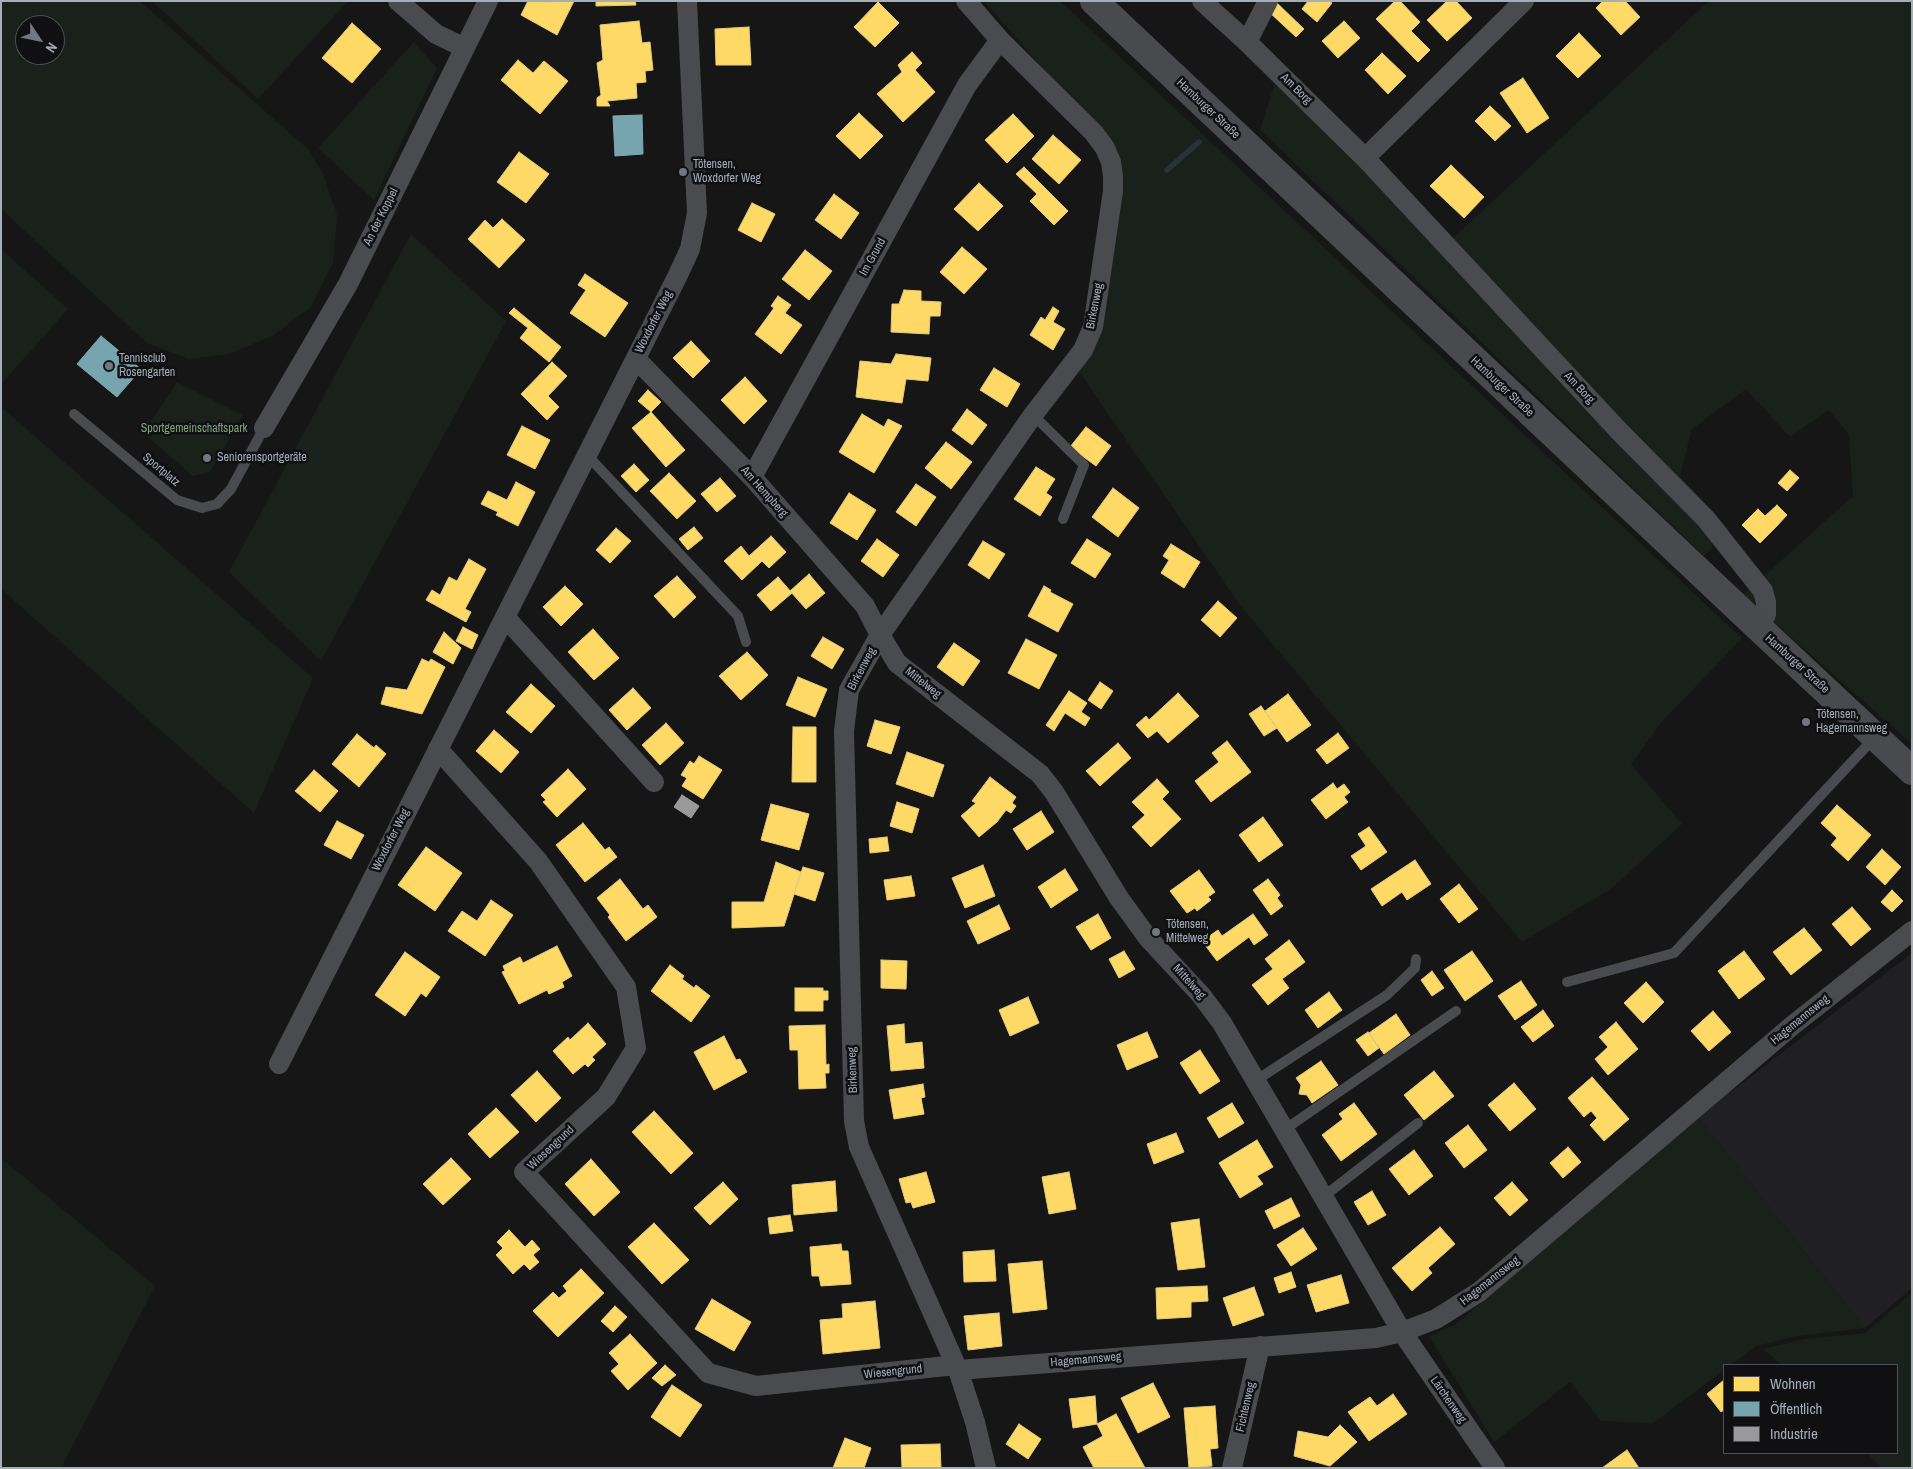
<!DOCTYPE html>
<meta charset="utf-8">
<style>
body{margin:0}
#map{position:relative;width:1913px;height:1469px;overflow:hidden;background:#161616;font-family:"Archivo Narrow",sans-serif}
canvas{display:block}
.frame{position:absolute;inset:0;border:2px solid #a5adb9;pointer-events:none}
.legend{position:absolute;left:1723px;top:1364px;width:175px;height:90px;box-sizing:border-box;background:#101012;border:1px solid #4c4f55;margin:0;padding:6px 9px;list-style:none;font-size:15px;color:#a5adb9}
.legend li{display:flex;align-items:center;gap:10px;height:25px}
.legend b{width:25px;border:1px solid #4c4f55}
.north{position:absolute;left:15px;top:15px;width:50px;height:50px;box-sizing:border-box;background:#101012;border:1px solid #4c4f55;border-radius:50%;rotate:124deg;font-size:14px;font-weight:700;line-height:20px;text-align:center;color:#a5adb9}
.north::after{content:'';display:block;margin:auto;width:18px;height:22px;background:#737880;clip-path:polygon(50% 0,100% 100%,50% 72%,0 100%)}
</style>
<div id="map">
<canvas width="1913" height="1469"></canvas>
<div class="frame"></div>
<ul class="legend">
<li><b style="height:14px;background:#ffd966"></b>Wohnen</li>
<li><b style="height:14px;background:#76a5af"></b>Öffentlich</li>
<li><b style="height:14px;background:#999"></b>Industrie</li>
</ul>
<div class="north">N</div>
</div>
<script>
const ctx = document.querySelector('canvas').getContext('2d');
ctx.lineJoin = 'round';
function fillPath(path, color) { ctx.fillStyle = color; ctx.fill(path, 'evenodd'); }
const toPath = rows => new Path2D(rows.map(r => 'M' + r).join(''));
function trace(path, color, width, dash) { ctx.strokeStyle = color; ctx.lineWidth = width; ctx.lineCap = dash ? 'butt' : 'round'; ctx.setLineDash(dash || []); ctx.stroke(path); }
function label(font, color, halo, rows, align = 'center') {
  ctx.font = font + ' "Archivo Narrow",sans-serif'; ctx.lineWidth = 5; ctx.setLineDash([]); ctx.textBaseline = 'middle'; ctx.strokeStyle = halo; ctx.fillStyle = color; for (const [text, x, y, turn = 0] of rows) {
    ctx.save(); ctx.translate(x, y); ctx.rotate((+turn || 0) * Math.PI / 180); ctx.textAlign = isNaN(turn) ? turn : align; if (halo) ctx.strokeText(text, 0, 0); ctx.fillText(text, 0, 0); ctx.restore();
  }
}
const built = toPath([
 [1912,953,1912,1288,1865,1328,1698,1117]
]);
const green = toPath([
 [1,1,140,1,308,149,323,174,337,215,333,262,311,307,272,336,229,354,189,359,147,343,1,209],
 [25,25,55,25,55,55,25,55],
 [152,1,348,1,258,99],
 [984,1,1060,1,1742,638,1661,723,1631,764,1682,824,1612,888,1522,942,1240,605,1078,370,1113,148],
 [1709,1,1912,1,1912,744,1743,595,1853,496,1849,435,1829,410,1790,437,1746,389,1692,429,1680,476,1729,529,1704,556,1260,130,1278,73,1453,238],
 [414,42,437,68,374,200,318,148],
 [411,234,506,321,321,661,229,572],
 [1,249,68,309,2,383,1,382],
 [177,382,243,415,210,472,193,476,143,433],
 [1,407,313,678,254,813,1,589],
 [1698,1117,1865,1328,1797,1336,1756,1346,1731,1365,1724,1365,1724,1370,1653,1423,1601,1421,1570,1382,1494,1442,1429,1336,1456,1324],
 [1,1158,155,1286,61,1468,1,1468],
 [1912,1293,1912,1468,1881,1468,1867,1453,1897,1453,1897,1365,1782,1365,1763,1349,1805,1339,1865,1333]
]);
const homes = toPath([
 [528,1,547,2,574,1,557,35,521,15,528,1],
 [596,1,635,1,636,5,596,6,596,1],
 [1308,1,1329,1,1332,3,1317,22,1302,9,1308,1],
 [1395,1,1400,1,1420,22,1411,31,1430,50,1418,62,1376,19,1395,1],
 [1447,1,1456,1,1472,18,1447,41,1427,20,1447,1],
 [1603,1,1625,1,1640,17,1621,35,1596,8,1603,1],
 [878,2,899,23,875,47,854,27,878,2],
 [1276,2,1304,29,1296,37,1268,11,1276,2],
 [639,21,642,43,650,42,653,70,645,71,646,82,636,83,637,98,607,101,610,106,597,106,597,98,601,95,597,63,603,60,600,25,639,21],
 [1344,21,1360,38,1338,58,1322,41,1344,21],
 [352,23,381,49,352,83,322,58,352,23],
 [749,27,751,65,716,65,715,29,749,27],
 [1579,33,1601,56,1578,78,1556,56,1579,33],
 [912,52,922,63,915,70,935,92,903,122,877,94,902,72,898,65,912,52],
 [1382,53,1406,76,1388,94,1365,70,1382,53],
 [518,60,533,73,544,61,568,81,540,114,501,80,518,60],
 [1523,78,1549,118,1527,133,1500,93,1523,78],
 [1490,106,1511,126,1495,141,1475,121,1490,106],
 [859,113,883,136,860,159,836,136,859,113],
 [1013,114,1034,136,1007,163,985,140,1013,114],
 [1053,135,1081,160,1059,184,1032,159,1053,135],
 [519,152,549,174,526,203,497,182,519,152],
 [1451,165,1484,197,1464,218,1430,186,1451,165],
 [1024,167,1068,211,1054,225,1030,201,1037,194,1016,174,1024,167],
 [979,183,1003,206,978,231,954,209,979,183],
 [834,194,859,213,841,239,815,220,834,194],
 [752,203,775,214,761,242,738,230,752,203],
 [502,219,525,240,499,268,468,239,485,220,493,228,502,219],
 [962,247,987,269,964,294,940,272,962,247],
 [805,250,832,271,809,300,782,279,805,250],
 [585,274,628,303,605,337,570,313,586,290,578,285,585,274],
 [904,290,921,291,921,301,941,302,940,316,930,316,929,334,891,332,892,304,899,304,904,290],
 [778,296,791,305,785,313,802,325,781,354,755,334,774,308,771,306,778,296],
 [1053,307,1059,311,1053,322,1065,329,1053,350,1030,335,1041,317,1045,320,1053,307],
 [514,308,561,347,549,362,520,338,528,328,509,313,514,308],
 [691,341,710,361,693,378,673,358,691,341],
 [896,354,931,358,928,381,906,379,902,403,856,397,860,361,891,364,896,354],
 [552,362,567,376,548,396,559,407,547,420,521,394,552,362],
 [994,368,1020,384,1007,407,980,390,994,368],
 [745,377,767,401,744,424,721,400,745,377],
 [648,390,661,402,651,412,638,401,648,390],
 [967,409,987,425,972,445,952,430,967,409],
 [651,412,685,450,666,467,632,428,651,412],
 [862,414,884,427,888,419,902,426,874,473,839,452,862,414],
 [522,426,550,440,535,469,507,455,522,426],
 [1086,427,1111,446,1096,466,1070,447,1086,427],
 [946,442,972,462,951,489,925,468,946,442],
 [634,464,649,480,636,492,621,476,634,464],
 [1036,467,1055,479,1046,493,1052,497,1040,516,1014,499,1036,467],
 [1790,470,1799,478,1787,491,1778,483,1790,470],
 [669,473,696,501,677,519,650,491,669,473],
 [720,478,736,496,717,512,701,494,720,478],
 [516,482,535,492,518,526,496,515,498,512,481,504,488,491,507,500,516,482],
 [916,484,936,497,916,526,896,512,916,484],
 [1113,488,1139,508,1118,537,1092,517,1113,488],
 [849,493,876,510,857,540,830,523,849,493],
 [1777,505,1787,515,1776,527,1765,516,1777,505],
 [1758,509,1776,527,1760,543,1742,525,1758,509],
 [694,527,703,538,688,550,679,539,694,527],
 [616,528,631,541,610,563,596,550,616,528],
 [771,536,786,552,769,568,762,561,742,580,724,561,741,546,749,556,771,536],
 [877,539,899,555,883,577,861,561,877,539],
 [1087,539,1111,554,1095,578,1071,563,1087,539],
 [983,541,1005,554,989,579,968,565,983,541],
 [1171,544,1200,562,1184,588,1161,573,1169,560,1163,556,1171,544],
 [469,559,486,569,465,609,471,612,466,622,426,600,432,590,440,595,449,577,457,581,469,559],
 [809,574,825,593,806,609,790,591,809,574],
 [677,576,696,597,674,618,654,596,677,576],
 [778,577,792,593,771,611,757,595,778,577],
 [565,586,583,604,561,626,543,607,565,586],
 [1044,586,1051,590,1050,592,1073,604,1058,632,1028,616,1044,586],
 [1218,601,1237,618,1220,637,1201,620,1218,601],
 [463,627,478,635,472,649,456,641,463,627],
 [593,629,619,658,594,680,568,652,593,629],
 [444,632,461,648,453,664,433,652,444,632],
 [823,637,844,649,832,669,811,656,823,637],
 [1026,639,1057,655,1039,689,1008,673,1026,639],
 [954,643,980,661,963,686,937,667,954,643],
 [747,652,768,675,741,700,719,676,747,652],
 [422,659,429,662,431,659,445,667,422,714,381,704,386,687,407,690,422,659],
 [798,677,827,689,815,717,786,705,798,677],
 [1100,682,1113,691,1101,709,1088,700,1100,682],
 [531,684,555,706,531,733,506,712,531,684],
 [633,688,651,708,627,730,609,710,633,688],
 [1069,691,1087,703,1081,712,1090,718,1085,726,1065,713,1054,731,1046,725,1069,691],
 [1178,693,1199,716,1168,743,1157,731,1148,738,1136,725,1146,716,1149,720,1178,693],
 [1288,694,1311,725,1287,742,1265,711,1288,694],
 [1261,706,1277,728,1264,736,1249,714,1261,706],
 [875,720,900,727,891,754,867,746,875,720],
 [666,723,684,743,660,765,642,745,666,723],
 [793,727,816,727,816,782,792,782,793,727],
 [494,730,519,752,501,773,476,751,494,730],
 [1338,733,1349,748,1327,764,1316,750,1338,733],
 [357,734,374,748,376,745,386,754,359,787,332,764,357,734],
 [1227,741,1251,772,1211,802,1195,781,1219,762,1212,753,1227,741],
 [1118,743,1131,758,1100,786,1086,771,1118,743],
 [907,752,944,765,933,797,896,784,907,752],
 [699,756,722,770,703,799,682,786,687,778,681,775,690,761,694,764,699,756],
 [568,769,586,789,557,817,543,802,546,800,541,795,568,769],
 [314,770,338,791,320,812,295,791,314,770],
 [990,777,1016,797,1012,803,1016,806,1011,813,1006,810,997,822,979,837,961,816,976,803,972,801,990,777],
 [1157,779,1169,792,1162,799,1181,819,1151,847,1132,827,1145,815,1132,802,1157,779],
 [1333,783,1337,789,1344,784,1350,792,1344,797,1348,802,1326,819,1311,800,1333,783],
 [897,802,919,809,912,833,890,826,897,802],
 [771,804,809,814,799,850,761,840,771,804],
 [1837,805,1871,835,1848,861,1831,845,1837,838,1821,823,1837,805],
 [1041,811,1054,832,1027,850,1013,829,1041,811],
 [1263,817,1283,845,1259,862,1239,835,1263,817],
 [337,821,364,835,351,859,324,845,337,821],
 [583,823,605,850,609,847,617,857,585,882,556,845,583,823],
 [1369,827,1387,852,1361,870,1351,856,1366,846,1358,834,1369,827],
 [887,837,889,851,870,853,869,839,887,837],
 [426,847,462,873,435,911,398,885,426,847],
 [1882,849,1901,867,1885,885,1866,867,1882,849],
 [1415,860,1431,884,1407,900,1402,892,1382,906,1371,889,1415,860],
 [776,862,801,872,784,926,732,928,732,902,764,902,776,862],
 [983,865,995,896,965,908,952,878,983,865],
 [803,867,824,873,815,901,794,894,803,867],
 [1065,869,1078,890,1051,908,1038,887,1065,869],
 [1199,870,1215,892,1208,897,1211,900,1197,911,1195,908,1187,913,1170,891,1199,870],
 [911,876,915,896,887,900,884,880,911,876],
 [620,879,643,909,648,905,657,917,626,941,608,917,610,915,597,898,620,879],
 [1268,879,1280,895,1277,898,1283,906,1271,915,1253,890,1268,879],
 [1459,884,1478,909,1459,923,1440,899,1459,884],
 [1892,890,1903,901,1892,912,1881,902,1892,890],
 [491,900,513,915,485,956,448,931,462,911,477,921,491,900],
 [999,905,1010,929,978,944,967,921,999,905],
 [1852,907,1871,929,1851,946,1832,924,1852,907],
 [1098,914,1111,938,1091,950,1076,927,1098,914],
 [1253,914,1268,935,1254,945,1249,937,1217,961,1202,941,1218,930,1222,936,1253,914],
 [1804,928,1822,950,1791,975,1773,952,1804,928],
 [1289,940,1305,962,1282,979,1289,988,1268,1005,1252,985,1273,969,1265,959,1289,940],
 [557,946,572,976,562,982,564,987,549,994,547,990,519,1004,502,972,505,971,503,966,520,957,523,963,557,946],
 [1124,951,1135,969,1119,978,1109,959,1124,951],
 [1472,951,1493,981,1465,1001,1444,970,1472,951],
 [1744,951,1765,979,1739,999,1718,971,1744,951],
 [405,952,440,977,426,997,421,993,405,1016,375,995,405,952],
 [881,960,907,961,906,989,881,988,881,960],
 [670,965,684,976,682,979,694,988,696,985,710,996,691,1022,651,991,670,965],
 [1432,971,1444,988,1432,996,1421,980,1432,971],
 [1521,981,1537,1005,1515,1020,1498,996,1521,981],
 [1646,982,1664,1002,1643,1023,1624,1003,1646,982],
 [795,988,823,988,823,991,828,991,828,1000,823,1000,823,1011,795,1011,795,988],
 [1329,992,1342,1010,1318,1028,1305,1010,1329,992],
 [1028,997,1039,1023,1010,1036,999,1010,1028,997],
 [1543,1010,1554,1026,1533,1042,1521,1027,1543,1010],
 [1713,1011,1731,1032,1709,1051,1691,1031,1713,1011],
 [1396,1014,1410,1035,1384,1054,1369,1033,1396,1014],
 [1616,1022,1638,1049,1608,1075,1595,1059,1608,1047,1599,1037,1616,1022],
 [588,1023,606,1044,592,1057,595,1060,588,1067,585,1064,573,1074,553,1051,568,1037,570,1040,588,1023],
 [904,1024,905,1044,922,1042,924,1068,891,1071,887,1026,904,1024],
 [825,1025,826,1065,829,1064,829,1073,825,1073,826,1088,799,1089,798,1050,790,1050,789,1026,825,1025],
 [1147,1032,1158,1057,1127,1070,1117,1045,1147,1032],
 [1368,1032,1379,1048,1368,1056,1356,1040,1368,1032],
 [724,1036,736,1060,740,1059,747,1072,714,1090,694,1052,724,1036],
 [1200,1050,1220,1081,1200,1094,1180,1063,1200,1050],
 [1321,1061,1338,1085,1312,1103,1307,1095,1299,1094,1301,1085,1296,1078,1321,1061],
 [537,1071,561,1098,536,1122,511,1095,537,1071],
 [1434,1071,1454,1096,1424,1120,1404,1095,1434,1071],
 [1592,1077,1629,1119,1604,1141,1590,1125,1597,1118,1591,1111,1584,1117,1568,1098,1592,1077],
 [1514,1083,1536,1109,1510,1131,1488,1105,1514,1083],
 [923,1084,925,1097,921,1098,924,1114,894,1119,889,1090,923,1084],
 [1232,1103,1244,1123,1219,1138,1207,1118,1232,1103],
 [1354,1103,1377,1134,1341,1161,1322,1135,1343,1119,1339,1114,1354,1103],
 [496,1108,519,1132,490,1158,468,1134,496,1108],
 [654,1111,693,1153,671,1174,632,1132,654,1111],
 [1468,1125,1487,1150,1464,1168,1445,1143,1468,1125],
 [1176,1133,1184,1152,1154,1164,1147,1144,1176,1133],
 [1257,1140,1273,1167,1257,1176,1263,1184,1240,1198,1219,1163,1257,1140],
 [1568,1147,1581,1162,1563,1178,1550,1163,1568,1147],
 [1414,1150,1433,1176,1409,1195,1389,1169,1414,1150],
 [451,1158,471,1179,443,1205,423,1184,451,1158],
 [591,1159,620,1192,594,1216,565,1184,591,1159],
 [926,1172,935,1202,913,1208,911,1202,906,1203,899,1179,926,1172],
 [1069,1172,1076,1209,1049,1214,1042,1177,1069,1172],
 [835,1181,837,1211,794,1215,792,1185,835,1181],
 [723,1182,738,1199,710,1225,694,1208,723,1182],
 [1512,1182,1528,1200,1510,1216,1494,1198,1512,1182],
 [1372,1191,1386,1215,1368,1225,1354,1202,1372,1191],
 [1291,1198,1300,1216,1274,1229,1265,1211,1291,1198],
 [790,1215,793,1231,770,1234,768,1218,790,1215],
 [1199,1219,1205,1267,1178,1270,1171,1223,1199,1219],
 [654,1223,689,1260,662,1284,628,1247,654,1223],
 [1440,1227,1455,1244,1428,1268,1432,1273,1412,1291,1392,1268,1440,1227],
 [1303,1228,1317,1249,1291,1266,1277,1245,1303,1228],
 [509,1230,525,1247,532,1240,540,1249,533,1255,539,1262,530,1270,524,1264,513,1274,496,1255,503,1248,497,1242,509,1230],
 [841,1244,842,1251,848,1251,851,1284,821,1286,819,1276,812,1276,810,1247,841,1244],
 [994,1250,996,1281,964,1282,963,1252,994,1250],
 [1042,1261,1047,1309,1013,1313,1008,1264,1042,1261],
 [581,1269,604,1293,558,1337,533,1311,553,1292,559,1298,567,1291,563,1286,581,1269],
 [1291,1272,1296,1287,1279,1293,1274,1278,1291,1272],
 [1341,1275,1349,1303,1316,1312,1307,1285,1341,1275],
 [1207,1286,1208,1301,1191,1302,1191,1317,1157,1319,1156,1288,1207,1286],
 [1254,1287,1264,1315,1233,1326,1223,1298,1254,1287],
 [712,1299,751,1322,734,1351,695,1329,712,1299],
 [875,1301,880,1348,823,1354,820,1320,843,1318,842,1304,875,1301],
 [615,1306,627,1317,613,1332,601,1321,615,1306],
 [999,1313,1002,1346,968,1350,964,1316,999,1313],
 [630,1334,657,1363,628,1390,611,1371,619,1364,609,1353,630,1334],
 [665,1365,676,1375,662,1386,652,1378,665,1365],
 [1724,1380,1724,1410,1721,1412,1707,1394,1724,1380],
 [1153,1383,1170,1417,1138,1433,1121,1398,1153,1383],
 [672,1385,702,1405,680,1437,651,1417,672,1385],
 [1393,1394,1407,1414,1369,1441,1348,1412,1370,1397,1377,1406,1393,1394],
 [1095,1396,1097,1424,1073,1428,1069,1399,1095,1396],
 [1215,1406,1218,1448,1210,1449,1212,1466,1189,1468,1184,1408,1215,1406],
 [1116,1414,1145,1468,1094,1468,1083,1447,1103,1436,1097,1424,1116,1414],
 [1019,1424,1041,1439,1028,1459,1006,1444,1019,1424],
 [1340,1425,1357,1442,1330,1466,1294,1456,1298,1431,1328,1437,1340,1425],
 [845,1438,871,1448,864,1468,833,1468,845,1438],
 [940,1444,941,1468,902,1468,901,1445,940,1444],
 [1627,1450,1639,1468,1602,1468,1627,1450]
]);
const public = toPath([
 [642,115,643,154,615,156,613,116,642,115],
 [101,336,141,369,117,397,77,364,101,336]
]);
const industry = toPath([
 [682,795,699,806,691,818,674,807,682,795]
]);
const stream = toPath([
 [1167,170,1199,142]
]);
const lane = toPath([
 [74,414,177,500,202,508,217,504,231,489,264,428],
 [1033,415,1084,465,1063,519],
 [587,455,738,616,746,642],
 [1567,982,1674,953,1875,737],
 [1255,1081,1387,995,1415,968,1416,959],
 [1284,1130,1456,1011],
 [1323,1197,1418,1123]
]);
const street = toPath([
 [398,1,436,34,465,48],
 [966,1,1000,40,1094,133,1105,148,1111,162,1113,176,1113,191,1093,327,1083,350,1033,415,880,635,849,690,844,731,854,1121,859,1147,958,1370,975,1422,986,1468],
 [1202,1,1247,42,1365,158,1620,432,1706,519,1763,591,1766,602,1766,614,1760,629],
 [1247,42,1268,1],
 [1365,158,1524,1],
 [636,359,752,477,865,606,880,635,897,663,1040,774,1054,792,1119,898,1148,938,1201,995,1222,1023,1402,1332,1495,1468],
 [264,428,348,284,488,1],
 [752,477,967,85,1000,40],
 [505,617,654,782],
 [438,749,538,861,626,987,636,1048,606,1097,524,1172,708,1373,756,1386,956,1365],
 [279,1064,677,277,690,249,697,213,687,1],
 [958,1370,1376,1338,1402,1332,1436,1319,1479,1292,1793,1025,1912,931],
 [1232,1468,1260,1346]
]);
const secondary = toPath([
 [1094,1,1760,629,1912,771]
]);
const markers = [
 [683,172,5,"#737880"],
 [109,366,5,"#737880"],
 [207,458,5,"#737880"],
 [1806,722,5,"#737880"],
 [1156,932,5,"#737880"]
];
const streetNames = [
 ["Am Borg",1296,89,44],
 ["Hamburger Straße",1208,109,43],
 ["An der Koppel",381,217,-63],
 ["Im Grund",873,257,-61],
 ["Birkenweg",1095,306,-79],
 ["Woxdorfer Weg",654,322,-63],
 ["Hamburger Straße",1502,387,43],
 ["Am Borg",1579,388,47],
 ["Sportplatz",161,470,40],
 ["Am Hempberg",764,492,48],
 ["Hamburger Straße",1797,664,42],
 ["Birkenweg",862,669,-62],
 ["Mittelweg",923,683,38],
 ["Woxdorfer Weg",391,840,-63],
 ["Mittelweg",1189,982,48],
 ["Hagemannsweg",1800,1020,-39],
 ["Birkenweg",853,1070,-92],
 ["Wiesengrund",551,1148,-43],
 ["Hagemannsweg",1490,1281,-38],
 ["Hagemannsweg",1086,1360,-5],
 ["Wiesengrund",893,1372,-6],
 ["Lärchenweg",1448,1400,55],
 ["Fichtenweg",1246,1407,-77]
];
const poiNames = [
 ["Tötensen,",693,165],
 ["Woxdorfer Weg",693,179],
 ["Tennisclub",119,359],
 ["Rosengarten",119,373],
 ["Seniorensportgeräte",217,458],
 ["Tötensen,",1816,715],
 ["Hagemannsweg",1816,729],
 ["Tötensen,",1166,925],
 ["Mittelweg",1166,939]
];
const parkNames = [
 ["Sportgemeinschaftspark",194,429]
];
fillPath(built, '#202022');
fillPath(green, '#1a211a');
fillPath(homes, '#ffd966');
trace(homes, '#e4cc7f', 1);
fillPath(public, '#76a5af');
trace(public, '#84a7b2', 1);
fillPath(industry, '#999');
trace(industry, '#9d9fa3', 1);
trace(stream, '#283339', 5.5);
trace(lane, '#4a4b4f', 10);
trace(street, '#4a4b4f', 20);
trace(secondary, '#484a4d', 28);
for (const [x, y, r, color] of markers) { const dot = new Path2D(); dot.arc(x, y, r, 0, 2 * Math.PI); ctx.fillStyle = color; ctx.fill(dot); trace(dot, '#101012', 2); }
label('12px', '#a5adb9', '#101012', streetNames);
label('12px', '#a5adb9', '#101012', poiNames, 'left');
label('12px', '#7da57b', '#101012', parkNames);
</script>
